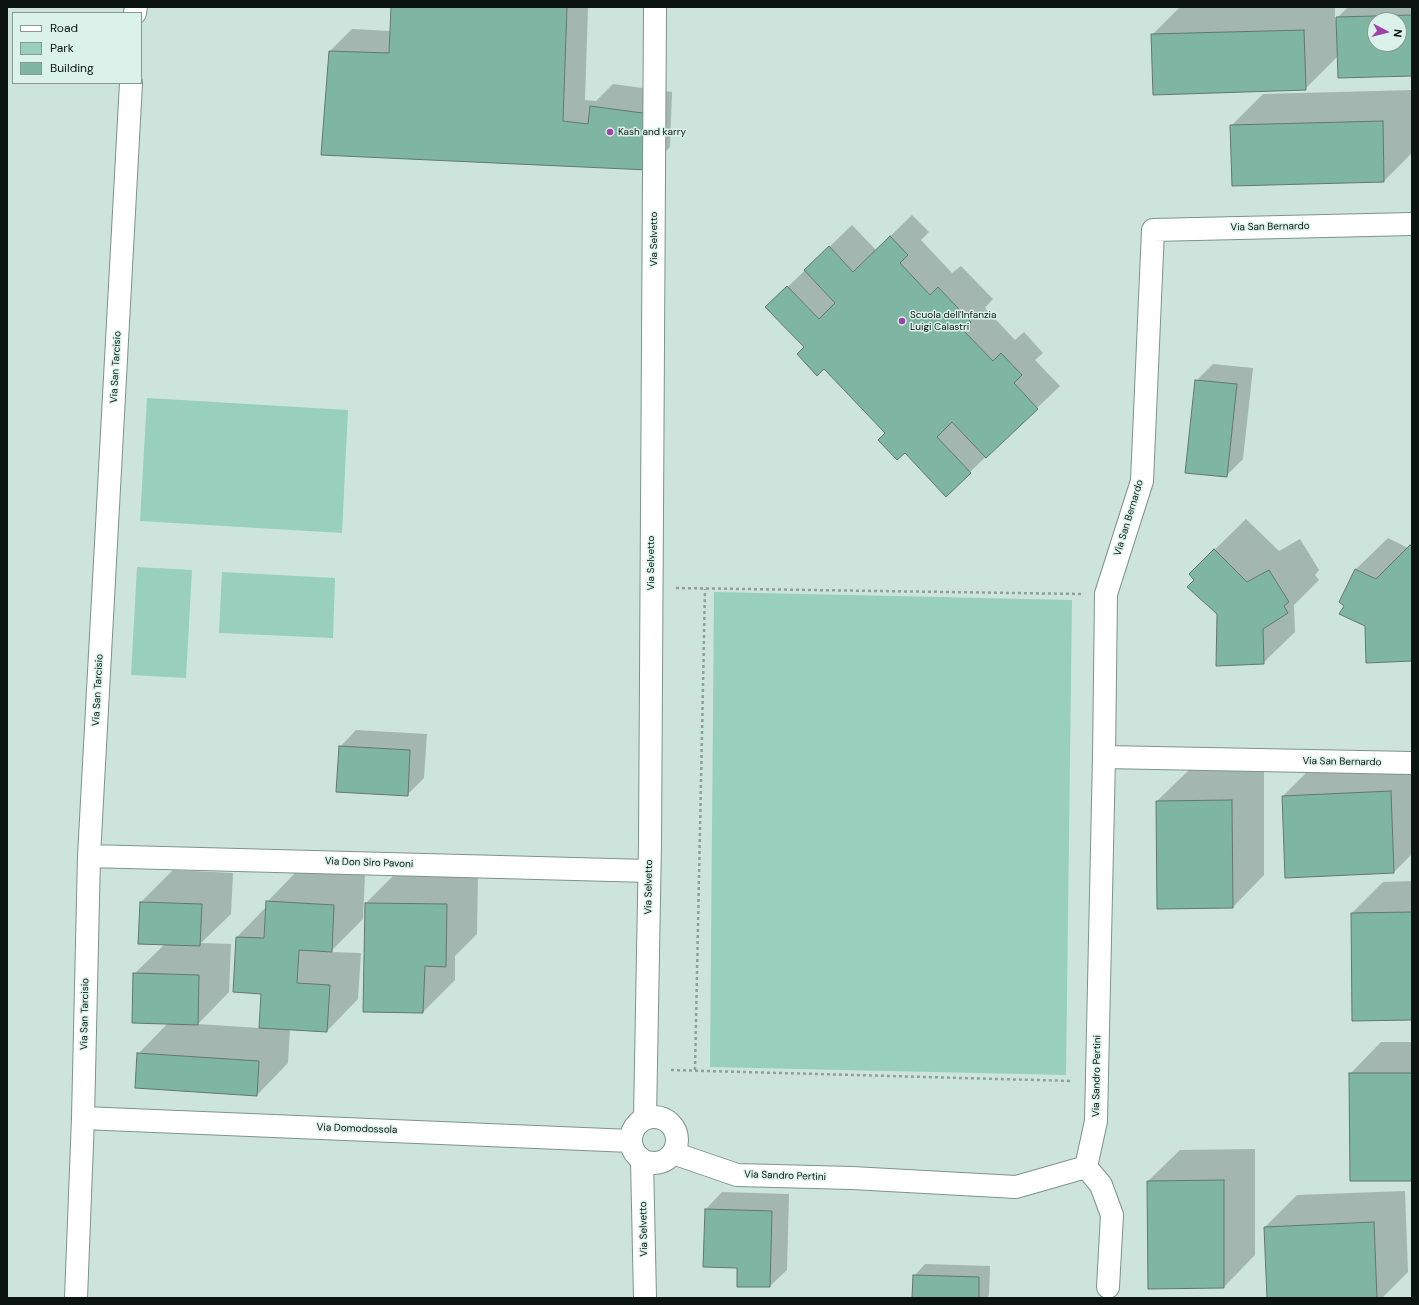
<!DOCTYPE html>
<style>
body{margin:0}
#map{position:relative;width:1419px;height:1305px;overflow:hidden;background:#cde4dc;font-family:"DM Sans",sans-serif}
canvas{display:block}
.frame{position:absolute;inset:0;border:8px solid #0c1412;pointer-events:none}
.legend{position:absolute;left:12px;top:12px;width:130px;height:72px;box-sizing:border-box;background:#daf2e9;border:1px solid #889993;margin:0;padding:5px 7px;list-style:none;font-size:12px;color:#0c1412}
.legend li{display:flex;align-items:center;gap:8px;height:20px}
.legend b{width:20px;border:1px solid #889993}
.north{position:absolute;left:1367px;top:12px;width:40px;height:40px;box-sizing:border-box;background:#daf2e9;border:1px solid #889993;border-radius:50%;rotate:97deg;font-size:11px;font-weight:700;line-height:16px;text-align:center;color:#0c1412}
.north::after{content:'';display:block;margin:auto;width:14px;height:18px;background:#9e41ab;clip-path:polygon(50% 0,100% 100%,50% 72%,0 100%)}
</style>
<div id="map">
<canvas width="1419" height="1305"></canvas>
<div class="frame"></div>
<ul class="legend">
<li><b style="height:5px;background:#fff"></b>Road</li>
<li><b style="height:11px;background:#98d0bd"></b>Park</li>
<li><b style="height:11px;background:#7eb5a3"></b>Building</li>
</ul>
<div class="north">N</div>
</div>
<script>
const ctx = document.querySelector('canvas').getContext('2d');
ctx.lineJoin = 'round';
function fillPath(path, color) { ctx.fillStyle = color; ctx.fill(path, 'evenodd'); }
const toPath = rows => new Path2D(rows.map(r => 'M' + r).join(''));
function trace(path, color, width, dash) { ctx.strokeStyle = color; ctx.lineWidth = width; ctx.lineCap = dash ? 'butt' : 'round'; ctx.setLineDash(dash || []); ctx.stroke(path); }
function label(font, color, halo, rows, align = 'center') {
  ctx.font = font + ' "DM Sans",sans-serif'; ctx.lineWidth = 3; ctx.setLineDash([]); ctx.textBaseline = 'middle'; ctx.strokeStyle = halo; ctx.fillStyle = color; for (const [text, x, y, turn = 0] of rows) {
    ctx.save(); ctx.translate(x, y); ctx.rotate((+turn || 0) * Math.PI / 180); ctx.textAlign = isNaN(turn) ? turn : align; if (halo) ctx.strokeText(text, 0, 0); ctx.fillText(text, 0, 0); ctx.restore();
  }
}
const green = toPath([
 [147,398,348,410,342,533,140,521],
 [137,567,192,570,186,678,131,675],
 [222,572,335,578,333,638,219,633],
 [714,592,1072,600,1066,1075,710,1067]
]);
const shadow = toPath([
 [392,7,588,7,585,100,596,101,613,84,672,92,670,147,648,169,330,51,352,29,391,31],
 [1180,7,1335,7,1335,20,1348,7,1412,7,1412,75,1338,56,1305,89,1152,35],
 [1375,20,1399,20,1399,44,1375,44],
 [1412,90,1412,153,1384,181,1233,185,1231,126,1263,94],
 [912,215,929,232,921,240,952,273,961,266,993,299,985,308,1015,340,1024,332,1043,353,1035,360,1060,386,970,472,887,433,767,307,852,225,876,250],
 [1213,364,1253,368,1243,459,1226,476,1196,381],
 [1246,519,1279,551,1300,539,1319,570,1315,575,1319,580,1294,605,1295,632,1263,663,1218,614,1190,574],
 [1388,538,1408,548,1412,545,1412,660,1366,625,1340,602,1356,569],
 [356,730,427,734,424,778,407,795,340,747],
 [1412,761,1412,854,1394,872,1286,877,1283,796,1314,765],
 [1264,769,1264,875,1233,907,1157,801,1189,770],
 [173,870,233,873,231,914,201,943,231,944,229,992,198,1024,260,1028,262,993,237,937,266,907,267,902,298,870,365,874,363,919,330,952,361,953,358,999,327,1031,290,1029,288,1063,257,1095,138,1054,168,1023,134,974,165,944,139,943,141,902],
 [397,872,478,873,477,934,455,956,455,980,423,1012,364,1011,366,903],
 [1412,881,1412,1019,1352,913,1383,882],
 [1381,1042,1412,1042,1412,1180,1350,1074],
 [1255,1149,1255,1255,1224,1287,1148,1181,1180,1150],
 [1405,1191,1408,1272,1382,1298,1268,1298,1265,1227,1297,1195],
 [722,1192,789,1194,787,1270,770,1286,738,1267,706,1209],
 [925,1264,990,1266,989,1295,987,1298,913,1298,914,1276]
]);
const building = toPath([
 [391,7,567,7,563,121,588,124,590,106,650,114,648,170,321,155,329,51,389,53,391,7],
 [1412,15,1412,76,1338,78,1336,17,1412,15],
 [1375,20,1399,20,1399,44,1375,44,1375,20],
 [1304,30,1306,90,1153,95,1151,34,1304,30],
 [1383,121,1384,182,1232,186,1230,125,1383,121],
 [890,236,908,255,900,263,930,295,938,287,971,322,963,330,993,361,1001,353,1022,375,1014,383,1038,409,986,458,952,422,937,437,971,473,946,497,905,453,897,460,878,440,885,433,824,369,817,376,797,354,804,347,765,307,787,286,819,319,835,303,804,270,829,246,853,272,890,236],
 [1195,380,1237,384,1227,477,1185,473,1195,380],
 [1410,545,1412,547,1412,661,1366,663,1365,626,1339,614,1344,606,1339,602,1355,569,1376,579,1410,545],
 [1214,549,1247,582,1269,570,1289,602,1284,606,1288,613,1263,629,1264,664,1216,666,1217,614,1187,587,1194,580,1189,574,1214,549],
 [339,746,410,750,408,796,336,792,339,746],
 [1391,791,1394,873,1285,878,1282,796,1391,791],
 [1232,800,1233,908,1157,909,1156,801,1232,800],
 [266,901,334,905,332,952,299,950,297,983,330,985,327,1032,259,1028,261,994,233,992,236,937,264,938,266,901],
 [140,902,202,904,200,946,138,944,140,902],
 [365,903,447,904,446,967,425,966,423,1013,363,1012,365,903],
 [1412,912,1412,1020,1352,1021,1351,913,1412,912],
 [133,973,199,975,198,1025,132,1023,133,973],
 [137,1053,259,1061,257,1096,135,1088,137,1053],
 [1349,1073,1412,1073,1412,1181,1350,1181,1349,1073],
 [1224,1180,1224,1288,1148,1289,1147,1181,1224,1180],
 [705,1209,772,1211,770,1287,737,1287,737,1268,703,1267,705,1209],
 [1374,1222,1377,1298,1267,1298,1264,1227,1374,1222],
 [913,1275,979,1277,979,1298,912,1298,913,1275]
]);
const path = toPath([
 [676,588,1081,594],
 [671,1070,1072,1081],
 [695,1070,705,589]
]);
const minor = toPath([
 [135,13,136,7],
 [1412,224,1153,230,1142,481,1106,594,1104,757,1412,763],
 [89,856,649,871],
 '631 1140a23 23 0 1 1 46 0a23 23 0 1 1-46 0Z',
 [83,1118,631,1141],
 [645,1118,650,843,655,7],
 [673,1153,737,1175,852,1178,1016,1187,1086,1167],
 [642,1160,645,1298],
 [1086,1167,1096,1121,1104,757],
 [1086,1167,1101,1185,1112,1215,1108,1287],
 [76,1298,83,1118,89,856,131,83]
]);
const markers = [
 [610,132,4,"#9e41ab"],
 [902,321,4,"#9e41ab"]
];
const poiNames = [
 ["Kash and karry",618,132],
 ["Scuola dell'Infanzia",910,315],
 ["Luigi Calastri",910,327]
];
const streetNames = [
 ["Via San Bernardo",1270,227,-1],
 ["Via Selvetto",654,239,-90],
 ["Via San Tarcisio",116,367,-87],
 ["Via San Bernardo",1129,518,-73],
 ["Via Selvetto",651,563,-90],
 ["Via San Tarcisio",98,690,-87],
 ["Via San Bernardo",1342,762,1],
 ["Via Don Siro Pavoni",369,863,2],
 ["Via Selvetto",649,887,-89],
 ["Via San Tarcisio",85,1014,-89],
 ["Via Sandro Pertini",1097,1076,-89],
 ["Via Domodossola",357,1129,2],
 ["Via Sandro Pertini",785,1176,2],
 ["Via Selvetto",644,1229,-91]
];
fillPath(green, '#98d0bd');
fillPath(shadow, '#0003');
fillPath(building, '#7eb5a3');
trace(building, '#637770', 1);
trace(minor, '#7d938b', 24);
trace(path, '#8ea09a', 2.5, [3, 3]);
trace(minor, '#fff', 22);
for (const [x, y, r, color] of markers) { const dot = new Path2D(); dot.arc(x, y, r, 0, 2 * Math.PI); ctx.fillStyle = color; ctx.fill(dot); trace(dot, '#daf2e9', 1.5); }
label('10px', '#0c1412', '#daf2e9', poiNames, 'left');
label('10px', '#0c1412', '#daf2e9', streetNames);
</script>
